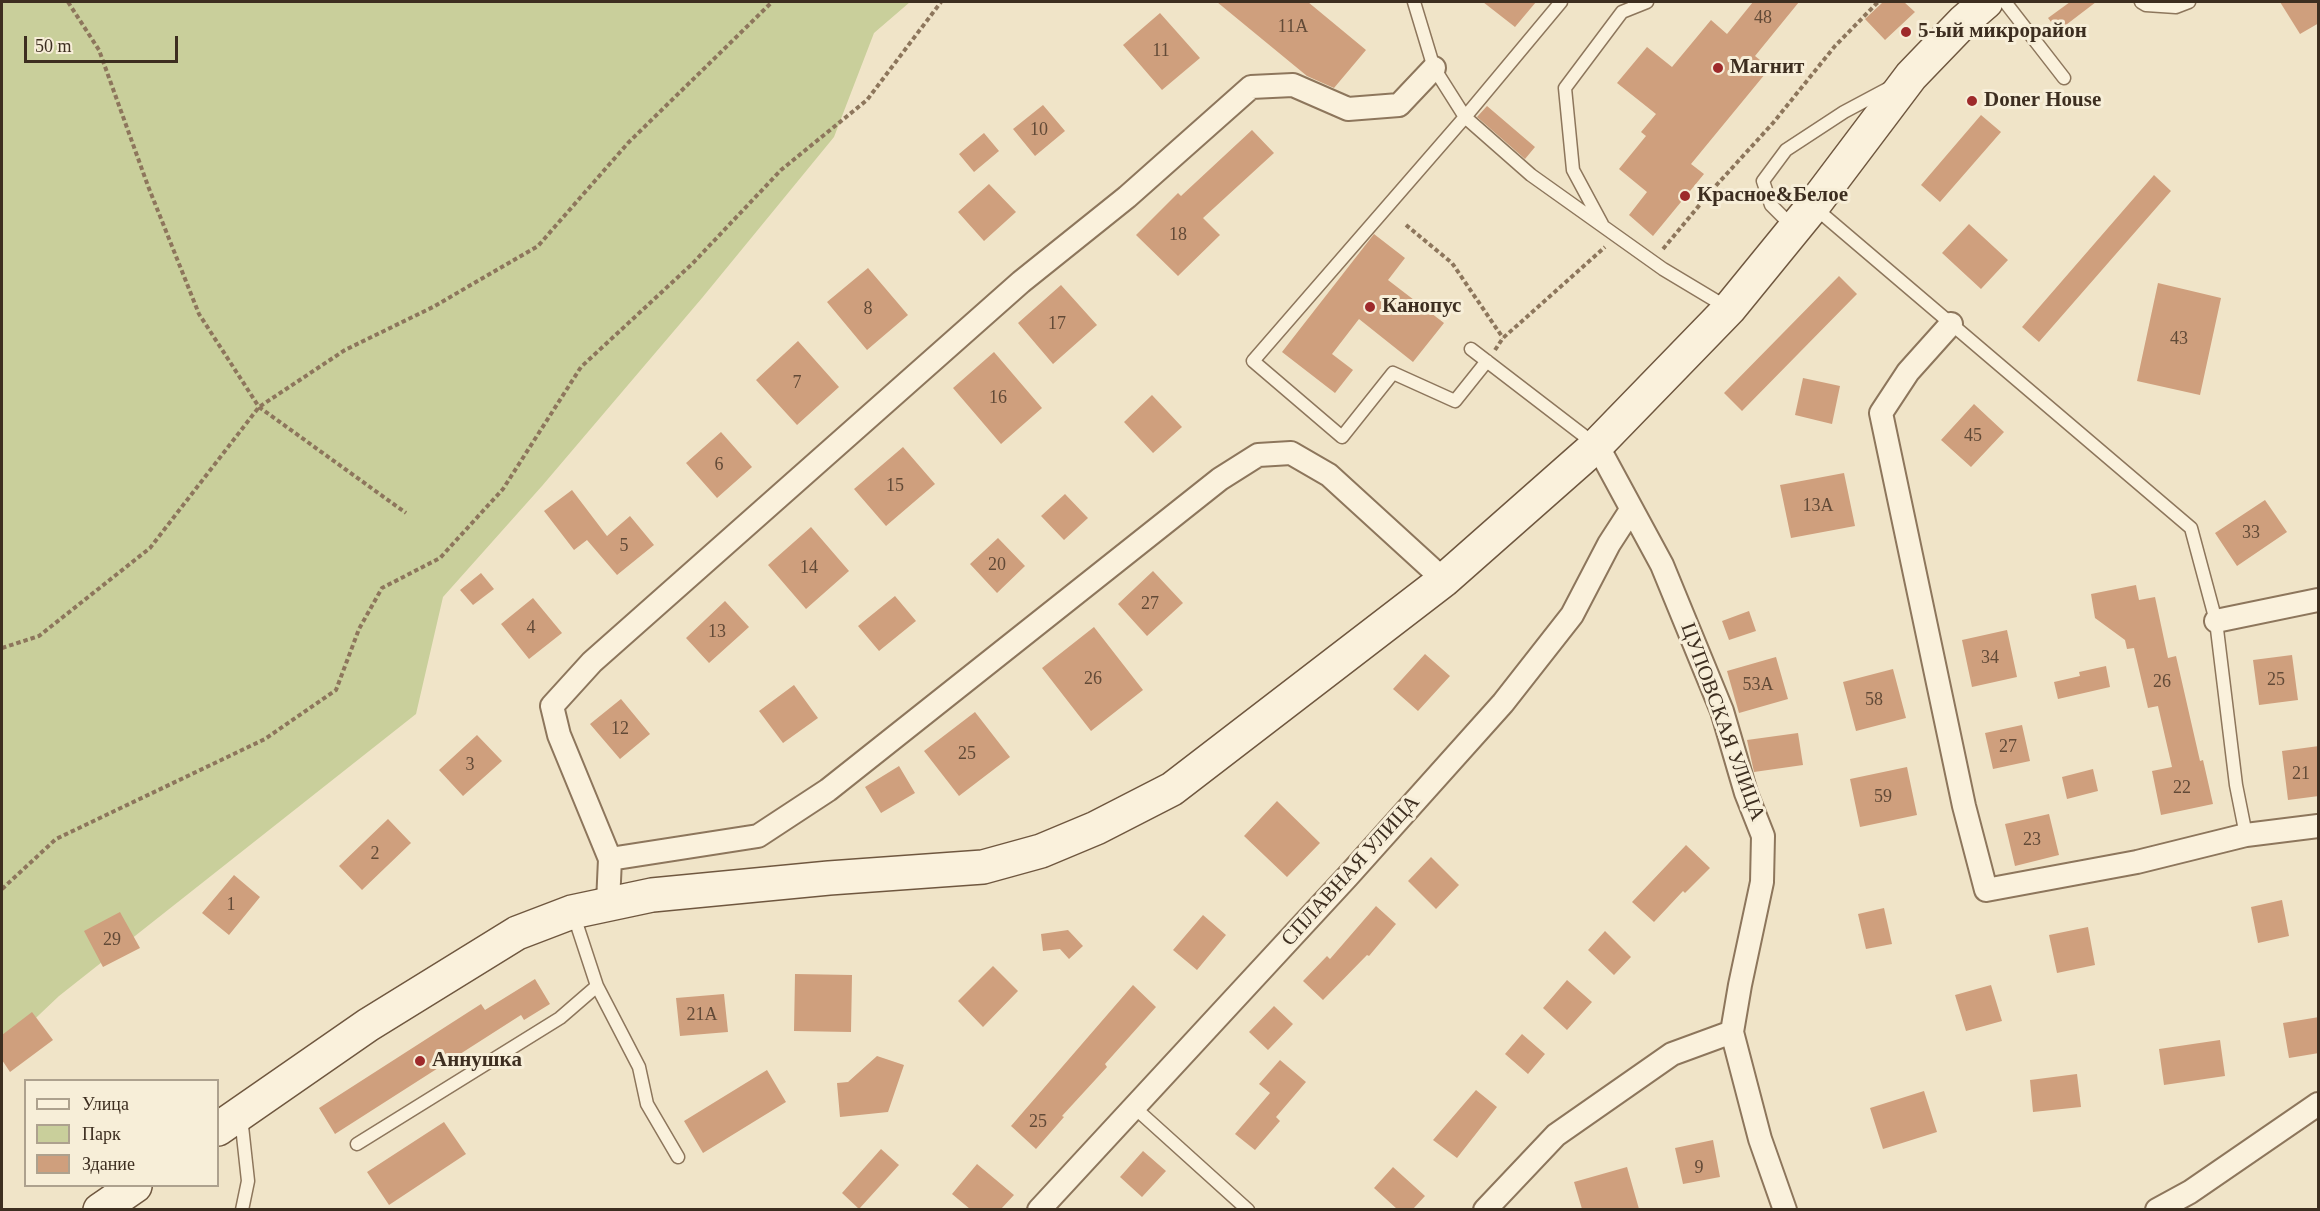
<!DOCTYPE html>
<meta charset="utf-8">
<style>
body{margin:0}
#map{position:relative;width:2320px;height:1211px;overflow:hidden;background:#f0e4c8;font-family:"Times New Roman",serif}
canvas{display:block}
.frame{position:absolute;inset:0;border:3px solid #3d2e20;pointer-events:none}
.legend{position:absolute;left:24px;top:1079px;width:195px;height:108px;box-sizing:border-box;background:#f7eed8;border:2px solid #ada18e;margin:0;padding:8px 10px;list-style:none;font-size:18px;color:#3d2e20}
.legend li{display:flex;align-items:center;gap:12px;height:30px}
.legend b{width:30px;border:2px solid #ada18e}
.scale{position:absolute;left:24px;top:36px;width:154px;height:27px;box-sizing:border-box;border:3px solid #3d2e20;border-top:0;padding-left:8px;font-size:18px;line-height:21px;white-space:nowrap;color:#3d2e20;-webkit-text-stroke:4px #f7eed8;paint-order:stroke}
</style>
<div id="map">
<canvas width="2320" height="1211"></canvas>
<div class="frame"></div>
<ul class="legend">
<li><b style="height:8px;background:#faf1dc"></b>Улица</li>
<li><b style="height:16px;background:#c9cf9b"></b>Парк</li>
<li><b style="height:16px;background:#cf9f7d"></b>Здание</li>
</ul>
<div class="scale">50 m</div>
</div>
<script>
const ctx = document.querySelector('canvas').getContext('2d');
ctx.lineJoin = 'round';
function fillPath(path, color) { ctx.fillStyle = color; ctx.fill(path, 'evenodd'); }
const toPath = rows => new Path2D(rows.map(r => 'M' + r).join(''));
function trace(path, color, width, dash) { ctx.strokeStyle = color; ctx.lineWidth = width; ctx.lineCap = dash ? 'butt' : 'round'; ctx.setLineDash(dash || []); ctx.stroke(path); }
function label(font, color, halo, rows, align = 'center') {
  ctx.font = font + ' "Times New Roman",serif'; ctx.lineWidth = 6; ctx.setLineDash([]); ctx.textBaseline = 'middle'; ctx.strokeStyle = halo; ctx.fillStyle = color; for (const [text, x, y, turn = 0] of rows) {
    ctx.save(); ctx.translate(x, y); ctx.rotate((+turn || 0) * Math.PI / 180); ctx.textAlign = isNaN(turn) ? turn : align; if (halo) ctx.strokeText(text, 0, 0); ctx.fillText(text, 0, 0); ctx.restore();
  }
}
const green = toPath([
 [2,2,910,2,874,33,834,137,702,298,542,486,443,597,416,714,59,996,2,1050]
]);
const building = toPath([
 [1217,2,1308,2,1366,50,1334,88,1307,76],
 [1483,2,1536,2,1515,27],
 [1753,2,1799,2,1755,56,1770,68,1691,164,1704,174,1653,236,1629,215,1647,192,1619,169,1646,136,1641,132,1656,114,1617,83,1647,47,1672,67,1711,20,1727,34],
 [1883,2,1904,2,1915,12,1885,40,1865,19],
 [2070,2,2096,2,2058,31,2048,18],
 [2280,2,2319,2,2319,23,2300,34],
 [1160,13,1200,58,1162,90,1123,45],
 [1043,105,1065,131,1035,156,1013,129],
 [1487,106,1535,147,1525,159,1477,117],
 [1981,115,2001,132,1940,202,1921,185],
 [1252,130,1274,153,1203,218,1220,235,1178,276,1136,235,1178,193,1181,196],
 [984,133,999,151,974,172,959,154],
 [2154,175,2171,191,2039,342,2022,327],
 [989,184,1016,212,984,241,958,212],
 [1969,224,2008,260,1981,289,1942,253],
 [1374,234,1405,258,1388,280,1444,323,1413,362,1359,319,1332,354,1353,370,1335,393,1282,352],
 [868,268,908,315,867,350,827,302],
 [1839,276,1857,294,1742,411,1724,393],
 [2158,283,2221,298,2200,395,2137,381],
 [1061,285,1097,325,1053,364,1018,323],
 [798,341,839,387,797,425,756,380],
 [994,352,1042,408,1001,444,953,388],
 [1803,378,1840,386,1832,424,1795,415],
 [1152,395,1182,427,1153,453,1124,422],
 [1974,404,2004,432,1971,467,1941,440],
 [721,432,752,467,717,498,686,463],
 [903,447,935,484,886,526,854,489],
 [1844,473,1855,526,1791,538,1780,485],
 [572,490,607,536,630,516,654,545,617,575,587,540,574,550,544,511],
 [1065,494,1088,518,1064,540,1041,516],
 [2265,500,2287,532,2237,566,2215,533],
 [811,527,849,571,806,609,768,565],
 [998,538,1025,566,997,593,970,564],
 [1153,571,1183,603,1147,636,1118,604],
 [481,573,494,589,473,605,460,590],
 [2136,585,2139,600,2155,597,2168,658,2176,656,2200,761,2203,760,2213,804,2161,815,2152,771,2172,767,2158,706,2148,708,2134,648,2127,649,2125,640,2095,618,2091,594],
 [895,596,916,621,879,651,858,626],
 [533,598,562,633,529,659,501,624],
 [725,601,749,627,709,663,686,638],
 [1749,611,1756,631,1729,640,1722,621],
 [1094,627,1143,690,1091,731,1042,668],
 [2007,630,2017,677,1972,687,1962,640],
 [1425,654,1450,676,1418,711,1393,689],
 [2292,655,2298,700,2259,705,2253,660],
 [1776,657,1788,699,1739,713,1727,671],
 [2106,666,2110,687,2058,699,2054,682,2080,676,2079,672],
 [1893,669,1906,718,1856,731,1843,682],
 [794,685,818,718,783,743,759,711],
 [621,699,650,734,620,759,590,724],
 [975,712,1010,757,959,796,924,751],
 [2022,725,2030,761,1993,769,1985,733],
 [1798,733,1803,765,1754,772,1747,740],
 [477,735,502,761,463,796,439,770],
 [2319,746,2319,796,2288,800,2282,751],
 [899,766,915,793,881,813,865,787],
 [1907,767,1917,815,1860,827,1850,779],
 [2093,769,2098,791,2067,799,2062,777],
 [1277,801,1320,843,1287,877,1244,836],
 [2049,814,2059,855,2015,866,2005,824],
 [388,819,411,843,362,890,339,866],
 [1686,845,1710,868,1685,893,1683,891,1654,922,1632,902],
 [1431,857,1459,885,1436,909,1408,881],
 [234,875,260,897,229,935,202,913],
 [2282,900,2289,936,2258,943,2251,907],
 [1376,906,1396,924,1369,956,1367,955,1323,1000,1303,981,1327,956,1330,959],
 [1884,908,1892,944,1866,949,1858,914],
 [120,912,140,948,103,967,84,931],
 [1203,915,1226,935,1197,970,1173,950],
 [2088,927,2095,965,2057,973,2049,935],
 [1068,930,1083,946,1069,959,1060,949,1043,951,1041,934],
 [1605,931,1631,957,1614,975,1588,950],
 [993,966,1018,991,983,1027,958,1001],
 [795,974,852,975,851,1032,794,1031],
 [535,979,550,1004,524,1020,521,1015,335,1134,319,1108,481,1004,485,1010],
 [1567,980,1592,1002,1567,1030,1543,1008],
 [1133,985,1156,1007,1105,1064,1107,1067,1062,1116,1064,1117,1036,1149,1011,1126],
 [1991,985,2002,1021,1966,1031,1955,995],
 [724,994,728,1032,680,1036,676,998],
 [1274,1006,1293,1024,1268,1050,1249,1032],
 [32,1012,53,1040,10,1072,2,1060,2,1035],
 [2319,1017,2319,1053,2289,1058,2283,1023],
 [1522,1034,1545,1054,1528,1074,1505,1054],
 [2220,1040,2225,1076,2164,1085,2159,1049],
 [877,1056,904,1065,888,1112,840,1117,837,1083,848,1082],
 [1280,1060,1306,1082,1276,1117,1280,1121,1255,1150,1235,1134,1270,1093,1259,1084],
 [767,1070,786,1102,703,1153,684,1121],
 [2077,1074,2081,1107,2033,1112,2030,1080],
 [1476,1090,1497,1107,1457,1158,1433,1140],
 [1924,1091,1937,1132,1883,1149,1870,1108],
 [444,1122,466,1154,389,1205,367,1172],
 [1713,1140,1720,1177,1683,1184,1675,1148],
 [881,1149,899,1165,859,1209,842,1193],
 [1143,1151,1166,1171,1142,1197,1120,1177],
 [977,1164,1014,1195,1001,1209,970,1209,952,1194],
 [1393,1167,1425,1196,1413,1209,1397,1209,1374,1188],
 [1627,1167,1639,1209,1582,1209,1574,1182]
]);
const path = toPath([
 [68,2,99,50,148,186,199,314,259,407,406,513],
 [1406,225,1452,263,1503,338],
 [1663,249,1712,190,1773,123,1835,46,1878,2],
 [1495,350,1503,338,1605,247],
 [2,648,39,636,150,548,259,407,345,350,433,307,538,246,628,143,772,2],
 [2,889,56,839,265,739,336,690,359,629,382,588,440,558,503,489,581,367,692,264,781,170,867,100,941,2]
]);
const service = toPath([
 [1414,2,1434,68,1465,117,1531,175,1663,269,1728,308],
 [2005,2,2064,78],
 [2141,2,2146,5,2176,7,2189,2],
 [1814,207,2191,528,2216,621,2236,785,2246,835],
 [1602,224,1573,170,1565,88,1622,12,1647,2],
 [1793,227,1771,205,1763,181,1786,150,1844,112,1889,88],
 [1471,349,1596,445],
 [1487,361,1455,401,1393,373,1342,437,1253,361,1465,117,1561,2],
 [573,913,597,986,639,1067,647,1104,678,1157],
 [1135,1108,1248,1210],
 [241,1117,248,1181,242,1210],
 [357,1144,560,1018,597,986]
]);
const minor = toPath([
 [1951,324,1908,372,1881,413,1964,806,1986,890,2137,862,2246,835,2318,826],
 [2216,621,2318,600],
 [610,859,559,735,552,706,592,662,1021,282,1127,197,1251,87,1293,85,1348,109,1399,105,1434,68],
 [608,903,610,859,758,836,828,790,1220,479,1258,455,1291,453,1329,475,1444,580],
 [1732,1032,1760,1139,1785,1210],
 [1039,1210,1348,876,1503,703,1572,615,1609,544,1631,510],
 [1485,1210,1556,1135,1672,1054,1732,1032,1740,985,1762,882,1763,836,1746,793,1722,711,1662,565,1597,445],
 [2157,1210,2190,1192,2318,1104]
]);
const secondary = toPath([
 [218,1129,368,1025,517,933,572,912,652,895,829,878,983,867,1041,851,1096,828,1172,789,1444,580,1597,445,1729,309,1813,206,1911,76,1964,21,1986,2],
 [100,1210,135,1186]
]);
const markers = [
 [1906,32,6,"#9e2a2b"],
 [1718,68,6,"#9e2a2b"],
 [1972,101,6,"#9e2a2b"],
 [1685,196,6,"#9e2a2b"],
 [1370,307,6,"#9e2a2b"],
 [420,1061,6,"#9e2a2b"]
];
const numberNames = [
 ["48",1763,18],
 ["11А",1293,27],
 ["11",1161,51],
 ["10",1039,130],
 ["18",1178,235],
 ["8",868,309],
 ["17",1057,324],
 ["43",2179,339],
 ["7",797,383],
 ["16",998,398],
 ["45",1973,436],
 ["6",719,465],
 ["15",895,486],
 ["13А",1818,506],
 ["33",2251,533],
 ["5",624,546],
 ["20",997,565],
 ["14",809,568],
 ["27",1150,604],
 ["4",531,628],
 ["13",717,632],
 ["34",1990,658],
 ["26",1093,679],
 ["25",2276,680],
 ["26",2162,682],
 ["53А",1758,685],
 ["58",1874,700],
 ["12",620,729],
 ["27",2008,747],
 ["25",967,754],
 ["3",470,765],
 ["21",2301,774],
 ["22",2182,788],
 ["59",1883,797],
 ["23",2032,840],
 ["2",375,854],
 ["1",231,905],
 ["29",112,940],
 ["21А",702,1015],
 ["25",1038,1122],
 ["9",1699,1168]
];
const poiNames = [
 ["5-ый микрорайон",1918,32],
 ["Магнит",1730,68],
 ["Doner House",1984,101],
 ["Красное&Белое",1697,196],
 ["Канопус",1382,307],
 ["Аннушка",432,1061]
];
const streetNames = [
 ["ЦУПОВСКАЯ УЛИЦА",1722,722,70],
 ["СПЛАВНАЯ УЛИЦА",1351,871,-48]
];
fillPath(green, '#c9cf9b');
fillPath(building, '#cf9f7d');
trace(service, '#8d765c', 15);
trace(minor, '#8d765c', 26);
trace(secondary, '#6f573f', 36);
trace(path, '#8d765c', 4, [4.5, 3]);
trace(service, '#faf1dc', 12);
trace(minor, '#faf1dc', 22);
trace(secondary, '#faf1dc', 33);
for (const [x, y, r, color] of markers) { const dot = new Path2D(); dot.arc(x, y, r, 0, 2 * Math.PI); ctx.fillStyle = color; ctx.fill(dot); trace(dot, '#f7eed8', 2); }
label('18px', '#624a37', null, numberNames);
label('bold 21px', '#3d2e20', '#f7eed8', poiNames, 'left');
label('21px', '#3d2e20', '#f7eed8', streetNames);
</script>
